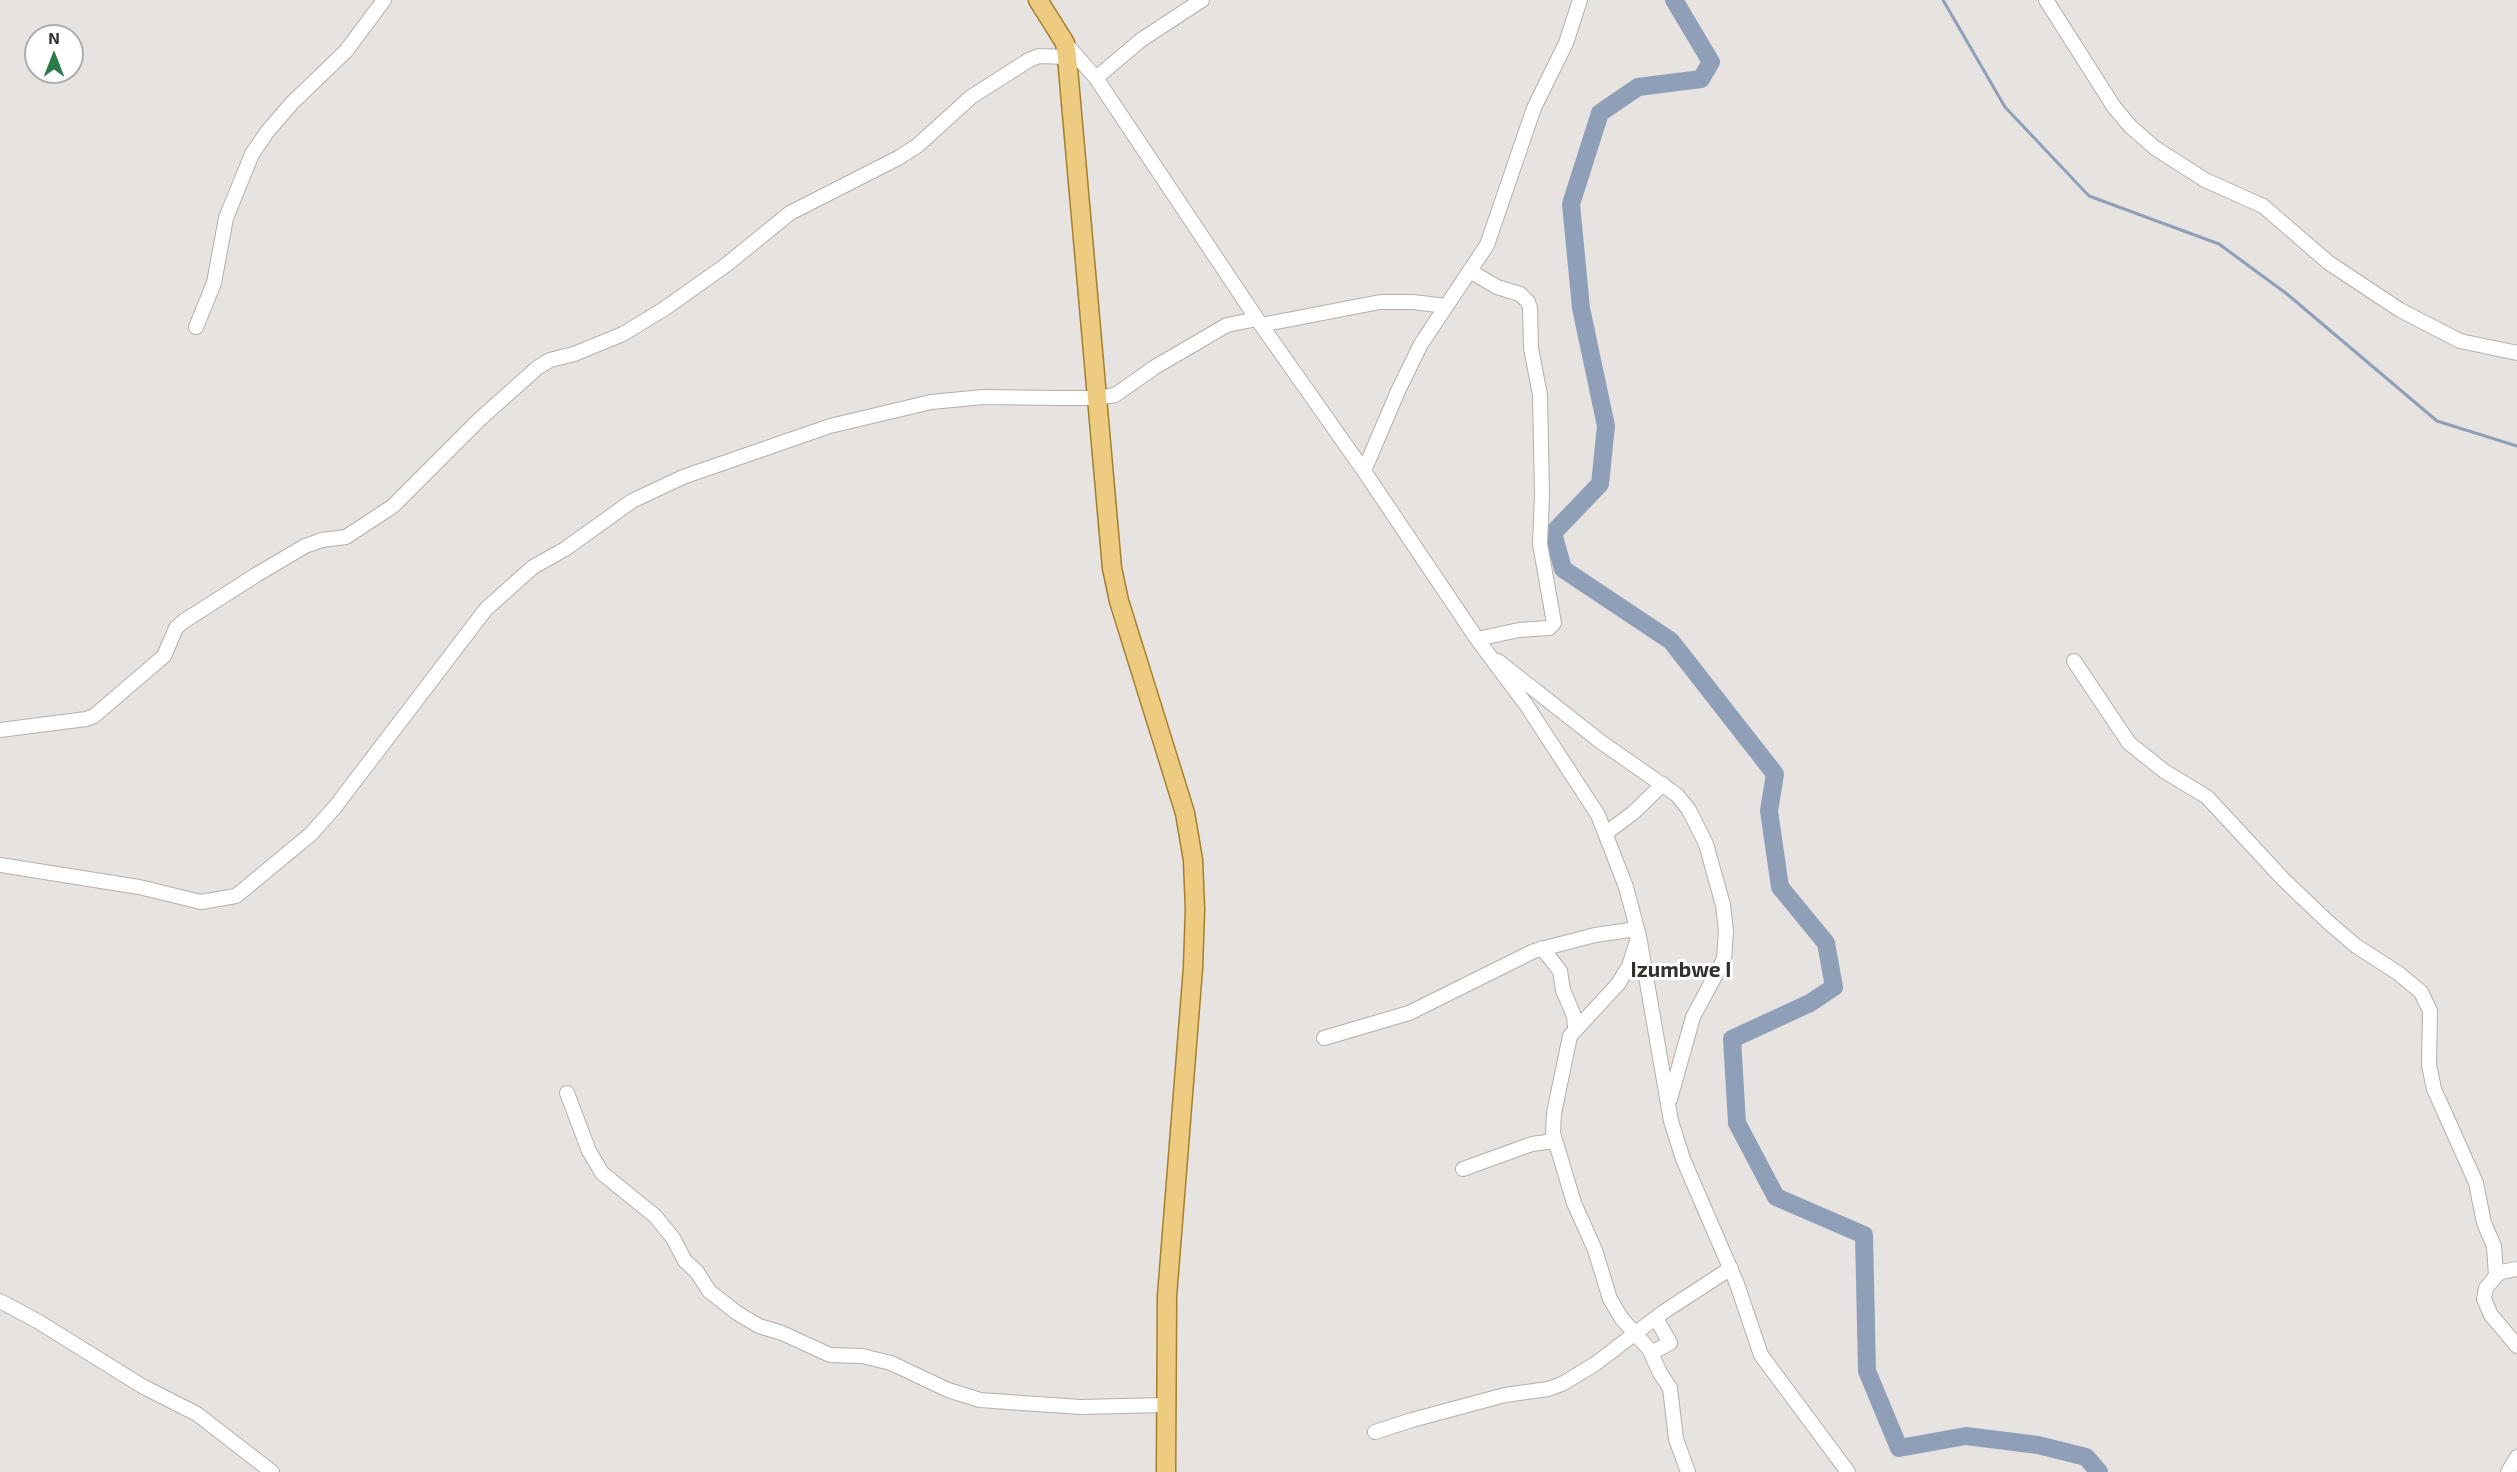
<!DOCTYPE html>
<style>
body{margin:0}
#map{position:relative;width:2517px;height:1472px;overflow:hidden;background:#e7e3e0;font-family:"Exo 2",sans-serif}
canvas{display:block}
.north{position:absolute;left:24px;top:24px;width:60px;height:60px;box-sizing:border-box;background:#fff;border:2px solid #adadac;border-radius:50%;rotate:0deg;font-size:16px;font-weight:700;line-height:24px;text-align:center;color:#32312f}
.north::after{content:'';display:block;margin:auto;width:21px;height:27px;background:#2b7a4a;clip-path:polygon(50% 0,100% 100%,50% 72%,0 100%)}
</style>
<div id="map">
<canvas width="2517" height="1472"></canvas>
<div class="north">N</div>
</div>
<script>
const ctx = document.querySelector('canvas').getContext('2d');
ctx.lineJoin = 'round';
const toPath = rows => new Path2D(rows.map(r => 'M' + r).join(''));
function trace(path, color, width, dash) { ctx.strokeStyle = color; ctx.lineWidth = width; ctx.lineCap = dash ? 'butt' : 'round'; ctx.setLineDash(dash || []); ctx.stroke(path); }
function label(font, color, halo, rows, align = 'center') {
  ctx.font = font + ' "Exo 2",sans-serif'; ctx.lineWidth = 6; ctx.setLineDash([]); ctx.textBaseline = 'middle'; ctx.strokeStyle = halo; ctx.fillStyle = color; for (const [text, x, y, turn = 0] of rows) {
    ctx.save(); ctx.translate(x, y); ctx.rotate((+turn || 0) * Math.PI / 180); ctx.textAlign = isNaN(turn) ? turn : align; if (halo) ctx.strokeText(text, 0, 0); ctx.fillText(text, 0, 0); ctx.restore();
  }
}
const stream = toPath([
 [1943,0,2005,107,2089,196,2219,244,2287,294,2437,421,2517,446]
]);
const river = toPath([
 [1674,0,1711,62,1701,79,1638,87,1600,113,1571,204,1581,308,1606,426,1600,484,1553,533,1563,569,1671,641,1775,774,1769,811,1780,887,1826,943,1834,987,1810,1003,1732,1039,1737,1123,1776,1197,1864,1235,1867,1371,1899,1448,1966,1436,2038,1445,2086,1457,2099,1472]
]);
const minor = toPath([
 [2046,0,2114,107,2130,126,2155,148,2205,180,2263,206,2329,263,2400,310,2460,341,2517,353],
 [1065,43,1096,78,1257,319,1364,471,1477,639,1527,706,1598,815,1626,887,1639,936,1671,1121,1683,1159,1737,1284,1761,1355,1848,1472],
 [1096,78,1141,40,1202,0],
 [1470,271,1497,287,1520,294,1528,302,1530,308,1531,348,1540,395,1542,495,1540,544,1554,623,1549,628,1519,630,1477,639],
 [1261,325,1380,302,1413,302,1446,306],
 [196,327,214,283,226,218,252,154,267,132,292,103,346,51,384,0],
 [1364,471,1398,391,1421,344,1487,245,1534,108,1566,43,1580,0],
 [1498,661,1601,742,1677,795,1689,810,1706,844,1723,905,1726,931,1724,959,1693,1017,1670,1099],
 [2074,661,2129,743,2164,771,2207,797,2283,879,2328,922,2356,946,2398,973,2421,992,2430,1011,2429,1065,2434,1089,2476,1183,2484,1223,2494,1246,2496,1276],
 [0,730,86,719,94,716,164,656,176,628,184,621,256,575,305,546,322,540,346,537,393,506,480,419,537,368,550,360,574,354,623,334,664,309,726,265,790,213,898,158,917,146,971,97,1029,60,1039,56,1067,57],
 [1606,833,1633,813,1663,784],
 [0,865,139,887,201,902,236,896,311,834,335,807,486,609,533,567,565,549,632,501,683,477,830,426,931,402,983,397,1058,398,1097,398,1115,395,1155,367,1227,325,1257,319],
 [1638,938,1629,966,1618,984,1570,1036,1554,1113,1553,1133,1574,1203,1595,1250,1610,1299,1622,1319,1649,1349,1660,1373,1670,1388,1676,1439,1688,1472],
 [1542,948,1560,971,1563,990,1574,1016,1575,1027],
 [1324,1038,1409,1013,1534,951,1595,935,1637,929],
 [567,1093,589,1151,602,1173,655,1216,673,1238,685,1261,697,1272,709,1291,737,1313,759,1326,782,1333,830,1355,862,1356,891,1363,948,1390,980,1400,1080,1407,1166,1405],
 [1463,1169,1532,1144,1554,1141],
 [2517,1269,2501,1272,2496,1276,2486,1288,2484,1299,2491,1315,2517,1346],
 [0,1301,39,1322,142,1386,197,1414,272,1472],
 [1651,1353,1670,1343,1656,1318],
 [1375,1432,1412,1420,1505,1395,1548,1389,1562,1384,1595,1364,1662,1313,1731,1268],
 [2508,1472,2517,1457]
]);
const major = toPath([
 [1038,0,1065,43,1067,57,1112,568,1119,601,1185,813,1193,860,1195,909,1193,968,1167,1296,1166,1472]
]);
const quarterNames = [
 ["Izumbwe I",1681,970]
];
trace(stream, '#8f9fb8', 3);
trace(river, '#8f9fb8', 18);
trace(minor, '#b3afac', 16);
trace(major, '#a47f2d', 21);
trace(minor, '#fff', 14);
trace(major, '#edcb80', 18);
label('bold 21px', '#32312f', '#fff', quarterNames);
</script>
